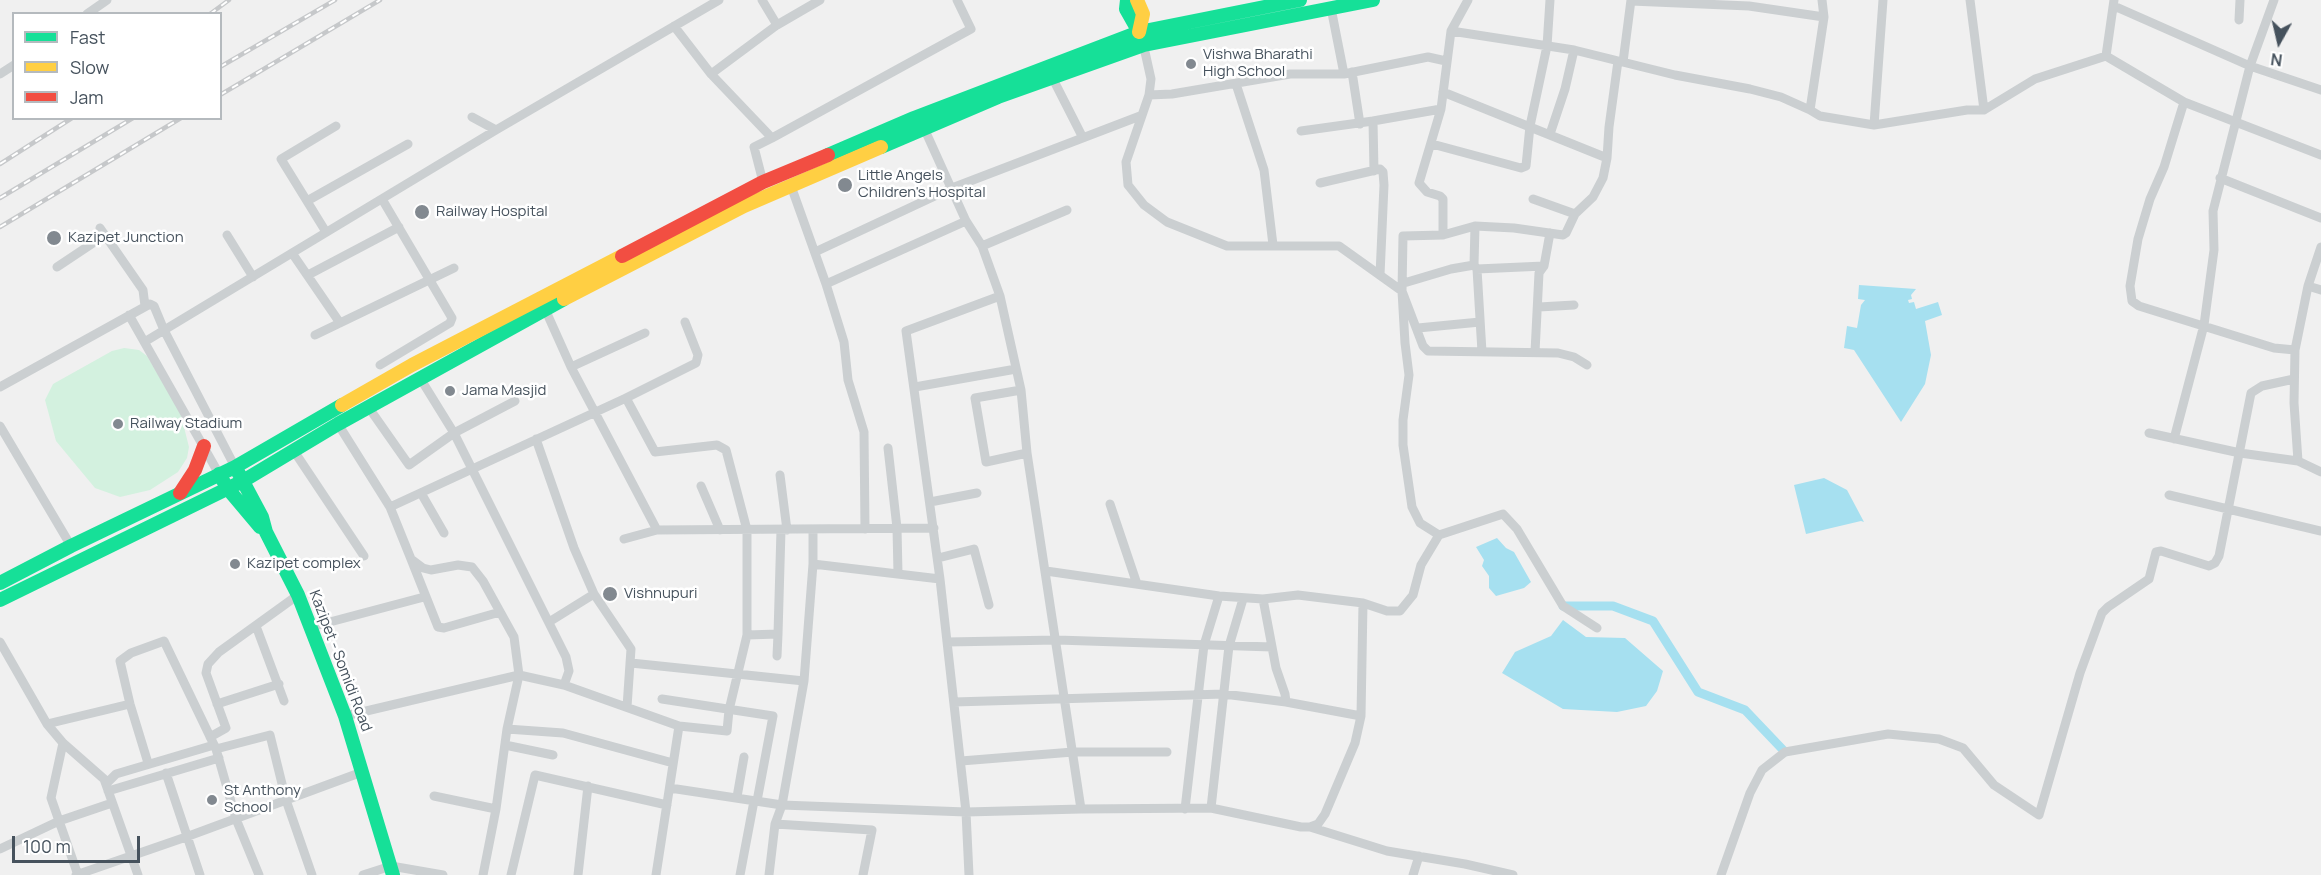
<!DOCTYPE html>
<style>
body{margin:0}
#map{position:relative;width:2321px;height:875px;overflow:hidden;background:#f0f0f0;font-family:Manrope,sans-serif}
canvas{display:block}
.legend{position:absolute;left:12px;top:12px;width:210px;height:108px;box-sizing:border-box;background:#fff;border:2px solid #b5babe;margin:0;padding:8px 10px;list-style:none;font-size:18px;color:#46525d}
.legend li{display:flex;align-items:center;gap:12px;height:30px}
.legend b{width:30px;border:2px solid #b5babe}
.north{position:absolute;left:2249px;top:12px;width:60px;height:60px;-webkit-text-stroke:4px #fff;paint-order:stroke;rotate:188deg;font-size:16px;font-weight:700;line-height:24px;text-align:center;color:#46525d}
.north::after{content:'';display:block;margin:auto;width:21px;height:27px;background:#46525d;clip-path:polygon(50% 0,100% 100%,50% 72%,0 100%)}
.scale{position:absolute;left:12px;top:836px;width:128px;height:27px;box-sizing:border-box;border:3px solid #46525d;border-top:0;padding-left:8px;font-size:18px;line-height:21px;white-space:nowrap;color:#46525d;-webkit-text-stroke:4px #fff;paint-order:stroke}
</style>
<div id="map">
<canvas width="2321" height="875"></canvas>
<ul class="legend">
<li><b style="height:8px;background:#16e098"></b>Fast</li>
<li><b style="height:8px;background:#ffcf43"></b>Slow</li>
<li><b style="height:8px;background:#f24e42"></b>Jam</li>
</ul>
<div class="north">N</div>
<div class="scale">100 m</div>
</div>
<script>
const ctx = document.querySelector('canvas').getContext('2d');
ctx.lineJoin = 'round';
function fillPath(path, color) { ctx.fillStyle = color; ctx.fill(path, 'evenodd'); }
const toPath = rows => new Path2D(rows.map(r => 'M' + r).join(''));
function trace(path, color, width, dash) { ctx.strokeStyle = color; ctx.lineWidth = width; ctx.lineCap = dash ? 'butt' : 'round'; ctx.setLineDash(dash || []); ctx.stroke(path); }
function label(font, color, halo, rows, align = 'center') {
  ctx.font = font + ' Manrope,sans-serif'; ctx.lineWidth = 5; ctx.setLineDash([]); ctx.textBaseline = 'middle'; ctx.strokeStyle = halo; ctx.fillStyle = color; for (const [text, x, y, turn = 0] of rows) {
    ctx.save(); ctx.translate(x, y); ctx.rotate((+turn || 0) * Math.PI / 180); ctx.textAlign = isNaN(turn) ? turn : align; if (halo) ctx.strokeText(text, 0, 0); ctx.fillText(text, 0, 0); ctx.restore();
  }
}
const green = toPath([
 [124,348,139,350,147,356,180,411,189,447,187,458,178,472,150,490,120,497,95,488,56,441,45,400,53,384,112,351]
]);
const water = toPath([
 [1859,285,1916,289,1911,295,1912,299,1908,300,1909,303,1914,302,1916,309,1938,302,1942,315,1925,321,1931,355,1925,384,1901,422,1854,350,1844,348,1847,326,1857,328,1861,305,1865,300,1858,299],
 [1824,478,1847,490,1864,522,1861,521,1806,534,1794,485],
 [1497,538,1506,548,1514,552,1531,582,1524,588,1496,596,1489,588,1489,576,1482,566,1484,560,1476,547],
 [1563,620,1586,637,1625,638,1663,671,1657,691,1646,706,1617,712,1563,709,1502,673,1515,652,1551,636]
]);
const canal = toPath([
 [1563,606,1613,606,1653,621,1698,692,1745,710,1785,752]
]);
const street = toPath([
 [762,0,777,25],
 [1822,0,1824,17,1810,110,1820,116,1874,125,1967,110,1984,110,2035,79,2106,56,2114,0],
 [1970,0,1984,110],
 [1631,1,1749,6,1824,17],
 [2114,6,2250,66,2321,90],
 [1331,8,1344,74],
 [87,14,107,0],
 [2239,20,2240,0],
 [674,26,711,74,772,138,971,29,957,0],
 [1451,31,1574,50,1675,75,1750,89,1781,97,1810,110],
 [1143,43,1151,79,1149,95,1126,162,1128,185,1144,205,1167,222,1227,246,1339,246,1402,291,1423,346,1428,351,1558,353,1574,357,1587,365],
 [2106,56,2184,102,2164,167,2150,199,2138,239,2130,286,2132,301,2139,306,2274,348,2295,350,2294,403,2298,461,2321,472],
 [1623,62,1631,0],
 [1352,72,1360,124],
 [0,74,14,65],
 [711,74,777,25,820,0],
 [1052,77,1082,136],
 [1236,84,1264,170,1273,245],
 [1443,92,1607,158,1603,178,1593,197,1575,214,1566,233,1563,235,1514,228,1475,226,1443,235],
 [1149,95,1172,94,1290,74,1344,74,1428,57,1446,61],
 [2184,102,2321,155],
 [472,117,496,130],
 [1874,125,1883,0],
 [924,128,966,221,982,246,1000,296,906,331,940,579,966,812,969,875],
 [1301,131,1373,121],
 [1550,134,1565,89,1574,50],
 [1432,144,1521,168,1526,166,1530,126,1547,46,1550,0],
 [1607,158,1609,127,1618,61],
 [1374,171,1373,121,1441,109],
 [2220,178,2321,218],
 [763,182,754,147,772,138],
 [1320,183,1380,169,1383,172,1384,185,1380,275],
 [791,186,826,284,844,342,848,380,864,432,865,529],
 [1533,199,1575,214],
 [307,201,408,144],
 [1475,226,1474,265,1477,269,1544,266,1550,233],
 [100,228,143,290,145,306],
 [326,232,281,159,336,126],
 [227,235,253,277],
 [982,246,1067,210],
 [2321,247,2308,286,2321,290],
 [815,252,952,188,1140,116],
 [292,253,340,323],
 [57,267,105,235],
 [1477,269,1482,352],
 [308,275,399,227],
 [1404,283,1451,269,1474,265],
 [826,284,966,221],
 [1000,296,1021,390,1027,453,1081,809],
 [1539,307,1574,305],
 [545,309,571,367,657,530],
 [129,315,219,474],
 [1418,328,1480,322],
 [315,335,454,268],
 [146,341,496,130,719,0],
 [2295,350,2308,286],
 [1535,352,1539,273,1544,266],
 [380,365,450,323,452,318,382,199],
 [571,367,645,333],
 [420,378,454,433,566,657,569,671,564,685],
 [0,387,150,304,154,306,164,330,235,467],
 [915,387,1016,369],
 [1021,390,975,398,986,462,1027,453],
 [626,398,655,452,717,445,726,450,747,530,747,635,729,710,727,731,679,726],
 [369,408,409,465,454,433,515,401],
 [338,424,390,507,411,559,423,568,431,570,458,565,472,567,483,581,514,637,519,675,507,729,496,809,483,875],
 [0,426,71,546],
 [2149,433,2240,453,2298,461],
 [536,439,574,548,594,594,631,649,627,707],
 [2174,439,2204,325,2214,250,2213,211,2250,66,2274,0],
 [888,448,897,528,898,574],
 [294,451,364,556],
 [780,475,787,530],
 [701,486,720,530],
 [421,493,444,533],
 [2169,495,2321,531],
 [930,502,977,493],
 [1110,504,1137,584],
 [390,507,626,398,696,363,698,355,685,322],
 [813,530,813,564,940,579],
 [1439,535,1420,523,1412,507,1403,445,1403,420,1409,375,1405,343,1402,291,1403,236,1443,235,1443,199,1440,196,1427,192,1419,183,1441,109,1451,31,1468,0],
 [624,539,657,530,934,528],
 [938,558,974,549,989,605],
 [411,559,438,627,444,628,500,612],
 [1046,571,1219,596,1263,599,1276,668,1285,694,1286,702],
 [1363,603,1387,611,1400,611,1413,595,1421,565,1439,535,1503,514,1517,529,1563,606,1597,628],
 [549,622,594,594],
 [256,626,284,701],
 [311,627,424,597],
 [747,635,778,634,781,530],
 [0,642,47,724,63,743],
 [947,642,1057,640,1272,647],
 [777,656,778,634],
 [631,663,804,681,813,564],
 [662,699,773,716,757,801],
 [954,702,1224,694,1286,702,1361,716],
 [217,704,279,684],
 [345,716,519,675,564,685,679,726,656,875],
 [47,724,130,704],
 [507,729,563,733,673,763],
 [210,737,226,728,206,673,208,664,219,652,298,595],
 [505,745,553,755],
 [216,749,270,735,286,800,312,875],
 [961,761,1073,752,1167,752],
 [148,763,130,704,120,661,131,653,164,641,216,749,236,819,259,875],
 [166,773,200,875],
 [106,784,116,774,214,745],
 [670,788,782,805,966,812,1081,809,1211,808,1301,827,1310,827,1318,824,1325,814,1355,743,1361,716,1363,603,1298,595,1263,599],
 [108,791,219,758],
 [434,796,496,809],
 [737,797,744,757],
 [1211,808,1229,646,1243,599],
 [1185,809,1204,645,1219,596],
 [775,824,872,830,863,875],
 [1310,827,1387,851,1465,864,1513,875],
 [0,849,59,821,112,803],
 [76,875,186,837,362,772],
 [78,875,51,798,63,743,104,779,138,875],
 [363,875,391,866,443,875],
 [511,875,535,775,667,805],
 [578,875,588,786],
 [740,875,754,801],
 [769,875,775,824,782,805,804,681],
 [1413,875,1419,856],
 [1721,875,1750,793,1762,770,1785,752,1888,734,1939,739,1963,748,1994,785,2039,815,2080,673,2102,613,2108,607,2149,579,2156,552,2161,551,2209,566,2215,563,2219,556,2251,393,2262,386,2294,379]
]);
const fast = toPath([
 [1127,0,1126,9,1139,32],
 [881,147,998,97,1144,45,1373,0],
 [828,155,914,118,1139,32,1300,0],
 [238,472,262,517,266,532,298,595,345,716,393,875],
 [219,474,228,489,260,527],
 [0,583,71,546,235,467,342,405],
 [0,600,243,481,338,424,564,299]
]);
const slow = toPath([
 [1137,0,1143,14,1139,32],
 [564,299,744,206,881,147],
 [342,405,412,365,622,256]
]);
const jam = toPath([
 [622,256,763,182,828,155],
 [180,493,195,470,204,446]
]);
const rail = toPath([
 [210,14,229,0],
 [220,67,335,0],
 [220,95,380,0],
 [0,164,72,118],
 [0,198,133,118],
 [0,227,181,118]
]);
const markers = [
 [1191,64,6,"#828990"],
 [845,185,8,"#828990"],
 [422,212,8,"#828990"],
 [54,238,8,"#828990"],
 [450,391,6,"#828990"],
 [118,424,6,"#828990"],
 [235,564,6,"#828990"],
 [610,594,8,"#828990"],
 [212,800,6,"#828990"]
];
const poiNames = [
 ["Vishwa Bharathi",1203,55],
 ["High School",1203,72],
 ["Little Angels",858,176],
 ["Children's Hospital",858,193],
 ["Railway Hospital",436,212],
 ["Kazipet Junction",68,238],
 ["Jama Masjid",462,391],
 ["Railway Stadium",130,424],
 ["Kazipet complex",247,564],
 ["Vishnupuri",624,594],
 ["St Anthony",224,791],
 ["School",224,808]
];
const streetNames = [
 ["Kazipet - Somidi Road",340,661,69]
];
fillPath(green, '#d3f1df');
fillPath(water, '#a6e0f0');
trace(canal, '#a6e0f0', 9);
trace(street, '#cbcfd1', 9);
trace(fast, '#16e098', 14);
trace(slow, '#ffcf43', 14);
trace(jam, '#f24e42', 14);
trace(rail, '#c6c8ca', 4.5);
trace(rail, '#fff', 2, [7]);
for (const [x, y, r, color] of markers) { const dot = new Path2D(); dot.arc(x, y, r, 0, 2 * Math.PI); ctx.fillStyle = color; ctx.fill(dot); trace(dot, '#fff', 2); }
label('15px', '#46525d', '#fff', poiNames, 'left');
label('15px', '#46525d', '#fff', streetNames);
</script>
